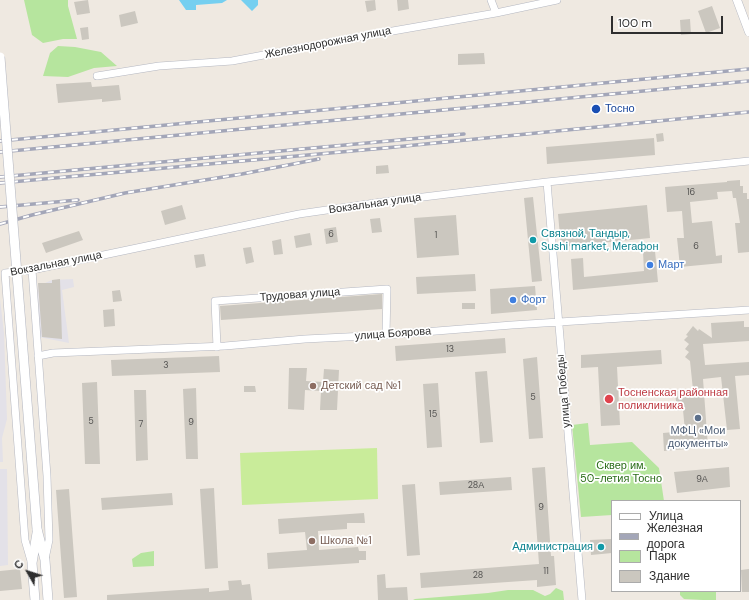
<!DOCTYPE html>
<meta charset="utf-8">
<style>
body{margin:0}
#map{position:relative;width:749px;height:600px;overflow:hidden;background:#efe9e1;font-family:"DM Sans",sans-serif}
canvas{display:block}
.legend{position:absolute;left:611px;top:500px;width:130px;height:92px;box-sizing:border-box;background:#fff;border:1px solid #ababab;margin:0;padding:5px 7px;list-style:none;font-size:12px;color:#2e2e2e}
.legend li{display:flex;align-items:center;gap:8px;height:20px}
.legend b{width:20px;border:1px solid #ababab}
.north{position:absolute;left:8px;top:552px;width:40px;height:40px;-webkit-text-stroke:3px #fff;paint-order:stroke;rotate:309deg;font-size:11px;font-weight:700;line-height:16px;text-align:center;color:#2e2e2e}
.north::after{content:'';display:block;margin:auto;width:14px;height:18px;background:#2e2e2e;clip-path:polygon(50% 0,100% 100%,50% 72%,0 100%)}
.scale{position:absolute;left:611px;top:16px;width:112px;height:18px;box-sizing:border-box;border:2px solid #2e2e2e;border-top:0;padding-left:5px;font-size:12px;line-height:14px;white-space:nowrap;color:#2e2e2e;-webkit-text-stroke:3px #fff;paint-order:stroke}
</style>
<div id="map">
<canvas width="749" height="600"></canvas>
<ul class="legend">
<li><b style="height:5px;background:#fff"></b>Улица</li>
<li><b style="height:5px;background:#a3a6b8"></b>Железная дорога</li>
<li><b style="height:11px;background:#b6e59e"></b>Парк</li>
<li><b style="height:11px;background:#cbc7bf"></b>Здание</li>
</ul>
<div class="north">С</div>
<div class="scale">100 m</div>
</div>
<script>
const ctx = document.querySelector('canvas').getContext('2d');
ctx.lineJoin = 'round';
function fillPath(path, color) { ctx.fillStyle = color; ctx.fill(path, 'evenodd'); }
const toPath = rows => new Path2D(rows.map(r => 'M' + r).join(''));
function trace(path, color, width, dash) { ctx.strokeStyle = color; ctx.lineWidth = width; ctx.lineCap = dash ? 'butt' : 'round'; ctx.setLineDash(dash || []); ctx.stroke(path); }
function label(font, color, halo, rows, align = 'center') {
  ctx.font = font + ' "DM Sans",sans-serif'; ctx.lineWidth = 3.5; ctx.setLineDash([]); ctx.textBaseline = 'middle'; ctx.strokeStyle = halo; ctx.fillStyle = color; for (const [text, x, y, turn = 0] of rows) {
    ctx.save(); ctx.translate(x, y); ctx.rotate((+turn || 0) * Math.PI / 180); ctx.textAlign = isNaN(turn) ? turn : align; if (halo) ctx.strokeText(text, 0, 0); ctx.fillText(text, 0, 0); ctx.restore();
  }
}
const industrial = toPath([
 [73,279,74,287,62,290,69,343,39,337,38,283,45,283,52,280],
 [0,299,4,333,7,419,2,438,3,462,0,462],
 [0,469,7,469,8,565,0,566]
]);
const green = toPath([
 [24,0,68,0,68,6,77,39,63,39,43,43,32,35],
 [58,46,75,47,101,52,117,66,94,68,68,77,43,76,50,53],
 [588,423,590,445,632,442,659,468,664,501,612,501,612,515,581,517,572,425],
 [154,551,154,566,133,567,132,559,141,553],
 [556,588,563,591,564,600,413,600,415,599,488,593,508,590,533,590,545,596,550,594],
 [680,591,716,591,716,600,703,600,684,599,680,595]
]);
const pitch = toPath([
 [377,448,378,499,242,505,240,453]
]);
const water = toPath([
 [179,0,227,0,222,3,196,5,196,10,186,10],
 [241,0,258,0,258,5,252,11]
]);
const building = toPath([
 [88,0,90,13,77,15,74,2],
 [375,0,376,10,367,12,365,1],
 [397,0,408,0,409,9,398,11],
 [712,6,720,28,706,33,698,11],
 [135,11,138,23,121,27,119,15],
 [690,19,691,34,681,35,680,20],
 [88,27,89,39,82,40,80,28],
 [484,53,485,64,458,65,458,54],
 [91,82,92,87,119,85,121,100,102,102,102,99,58,103,56,84],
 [663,133,664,141,657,142,656,134],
 [654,138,655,155,547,164,546,147],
 [388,165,389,173,376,174,376,166],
 [740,180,740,186,743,186,743,193,747,193,747,199,749,199,749,252,738,253,735,223,740,223,736,198,733,198,732,191,717,192,718,199,690,202,692,223,712,221,716,256,722,255,722,263,680,267,677,238,684,238,682,211,667,212,665,187,727,182,727,181],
 [533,197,542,281,532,282,524,198],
 [182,205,186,219,165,225,161,211],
 [647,205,650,238,561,247,558,214],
 [456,215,459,255,417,258,414,218],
 [380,218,382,232,372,233,370,219],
 [336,227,338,242,326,244,324,229],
 [79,231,83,240,46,253,42,243],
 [310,233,312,245,296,248,294,236],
 [281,239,283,254,274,255,272,241],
 [251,247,254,262,246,264,243,248],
 [655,251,658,282,573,290,571,259,583,258,584,277,644,271,643,252],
 [204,254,206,266,196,268,194,255],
 [475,274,476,291,417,294,416,277],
 [60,279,62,339,42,337,38,283,52,283,52,280],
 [535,286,537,310,491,314,490,289],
 [120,290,122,301,113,302,112,291],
 [382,294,382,309,221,320,220,306],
 [462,303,475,303,475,309,462,309],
 [114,309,115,326,104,327,103,310],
 [744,321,744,327,749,327,749,341,703,344,705,365,749,362,749,375,735,376,740,429,727,430,721,377,703,379,708,447,664,451,663,433,685,431,683,410,677,411,675,391,693,390,690,361,685,357,689,352,685,349,689,344,684,340,688,336,686,335,693,326,698,331,699,329,712,338,711,323],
 [505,338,506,353,396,361,395,346],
 [661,350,662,364,617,367,620,425,601,426,598,367,581,368,581,355],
 [219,356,220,372,112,376,111,360],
 [537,357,543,438,529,439,523,359],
 [289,368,307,368,306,381,323,382,324,369,339,370,337,410,320,410,321,391,305,390,304,410,288,409],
 [487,371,493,442,480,443,475,372],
 [97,382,100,464,85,464,82,383],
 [438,383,442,447,427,448,423,384],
 [244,386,255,386,256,392,244,392],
 [196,388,198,459,186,459,183,389],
 [134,390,146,390,148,460,136,461],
 [545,467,551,556,554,556,556,585,537,587,537,580,421,588,420,573,539,564,532,468],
 [729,467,730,487,677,493,674,472],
 [511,477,512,490,440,495,439,482],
 [415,484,420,555,407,556,402,485],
 [214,488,218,568,205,569,200,489],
 [69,489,77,597,64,598,56,490],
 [172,493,173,505,102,510,101,498],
 [364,513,365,523,347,523,347,529,318,531,319,550,358,547,359,551,366,551,366,560,359,560,359,563,268,569,267,553,307,550,305,532,279,534,278,519],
 [612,539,612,553,591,555,590,540],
 [20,569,22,589,0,591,0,571],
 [749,569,749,592,742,592,741,570],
 [385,574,386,588,407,587,408,600,378,600,377,575],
 [241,580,242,585,250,584,252,600,107,600,107,595,209,588,209,592,229,590,228,581]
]);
const minor = toPath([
 [491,0,496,13],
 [97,76,159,66,232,61,364,36,496,13,557,0],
 [547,182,582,600],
 [32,270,47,476,49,540,45,559],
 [217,347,215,301,387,289,386,335],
 [38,356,53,353,225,346,305,339,386,335,512,325,749,310],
 [31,561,25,540,5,273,32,270,299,214,382,202,547,182,749,161]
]);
const tertiary = toPath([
 [737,0,749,32]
]);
const secondary = toPath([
 [37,529,45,560,48,600],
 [35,600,32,563,37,533]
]);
const rail = toPath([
 [0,141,749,69],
 [0,152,749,81],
 [0,177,464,134],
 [0,183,385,148,749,112],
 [0,207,78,200],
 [0,224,32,215,125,193,174,185,242,174,319,159]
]);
const secondaryBridge = toPath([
 [0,57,37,529]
]);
const markers = [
 [596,109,5,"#1a4fb4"],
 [533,240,4,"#0f9aa8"],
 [650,265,4,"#3f7fe0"],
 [513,300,4,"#3f7fe0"],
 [313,386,4,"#8d6e63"],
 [609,399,5,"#e0444e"],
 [698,418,4,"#5c6f8a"],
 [312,541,4,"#8d6e63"],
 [601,547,4,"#0f9aa8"]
];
const numberNames = [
 ["16",691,193],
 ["6",331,235],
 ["1",436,236],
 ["6",696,247],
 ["13",450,350],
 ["3",166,366],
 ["5",533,398],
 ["15",433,415],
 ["5",91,422],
 ["9",191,423],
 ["7",141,425],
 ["9А",702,480],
 ["28А",476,486],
 ["9",541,508],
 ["11",546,572],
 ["28",478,576]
];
const streetNames = [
 ["Железнодорожная улица",328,43,-11],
 ["Вокзальная улица",375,204,-8],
 ["Вокзальная улица",56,264,-11],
 ["Трудовая улица",300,295,-4],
 ["улица Боярова",393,334,-4],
 ["улица Победы",564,391,-95]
];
const transitNames = [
 ["Тосно",605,109]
];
const cultureNames = [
 ["Связной, Тандыр,",541,234],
 ["Sushi market, Мегафон",541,247],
 ["Администрация",593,547,"right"]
];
const shopNames = [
 ["Март",658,265],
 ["Форт",521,300]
];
const educationNames = [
 ["Детский сад №1",321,386],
 ["Школа №1",320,541]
];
const healthNames = [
 ["Тосненская районная",618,393],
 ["поликлиника",618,406]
];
const serviceNames = [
 ["МФЦ «Мои",698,431],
 ["документы»",698,444]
];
const parkNames = [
 ["Сквер им.",621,466],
 ["50-летия Тосно",621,479]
];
fillPath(industrial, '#e3e1e8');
fillPath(green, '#b6e59e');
fillPath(pitch, '#c9ec9a');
fillPath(water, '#75cff0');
fillPath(building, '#cbc7bf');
trace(minor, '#b4b7c1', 8);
trace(tertiary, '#b4b7c1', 9);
trace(secondary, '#b4b7c1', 10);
trace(minor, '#fff', 7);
trace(tertiary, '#fff', 8);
trace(secondary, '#fff', 9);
trace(rail, '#a3a6b8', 3.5);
trace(rail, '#fff', 2, [6]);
trace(secondaryBridge, '#b4b7c1', 10, []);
trace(secondaryBridge, '#fff', 9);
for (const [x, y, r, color] of markers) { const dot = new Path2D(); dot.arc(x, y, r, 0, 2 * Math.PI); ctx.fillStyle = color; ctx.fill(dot); trace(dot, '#fff', 1.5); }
label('9px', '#555452', null, numberNames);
label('11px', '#2e2e2e', '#fff', streetNames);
label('11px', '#164399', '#fff', transitNames, 'left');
label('11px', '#0d838f', '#fff', cultureNames, 'left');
label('11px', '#366cbe', '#fff', shopNames, 'left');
label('11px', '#785e54', '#fff', educationNames, 'left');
label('11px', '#be3a42', '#fff', healthNames, 'left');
label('11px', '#4e5e75', '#fff', serviceNames);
label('11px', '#2c6e1b', '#fff', parkNames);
</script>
